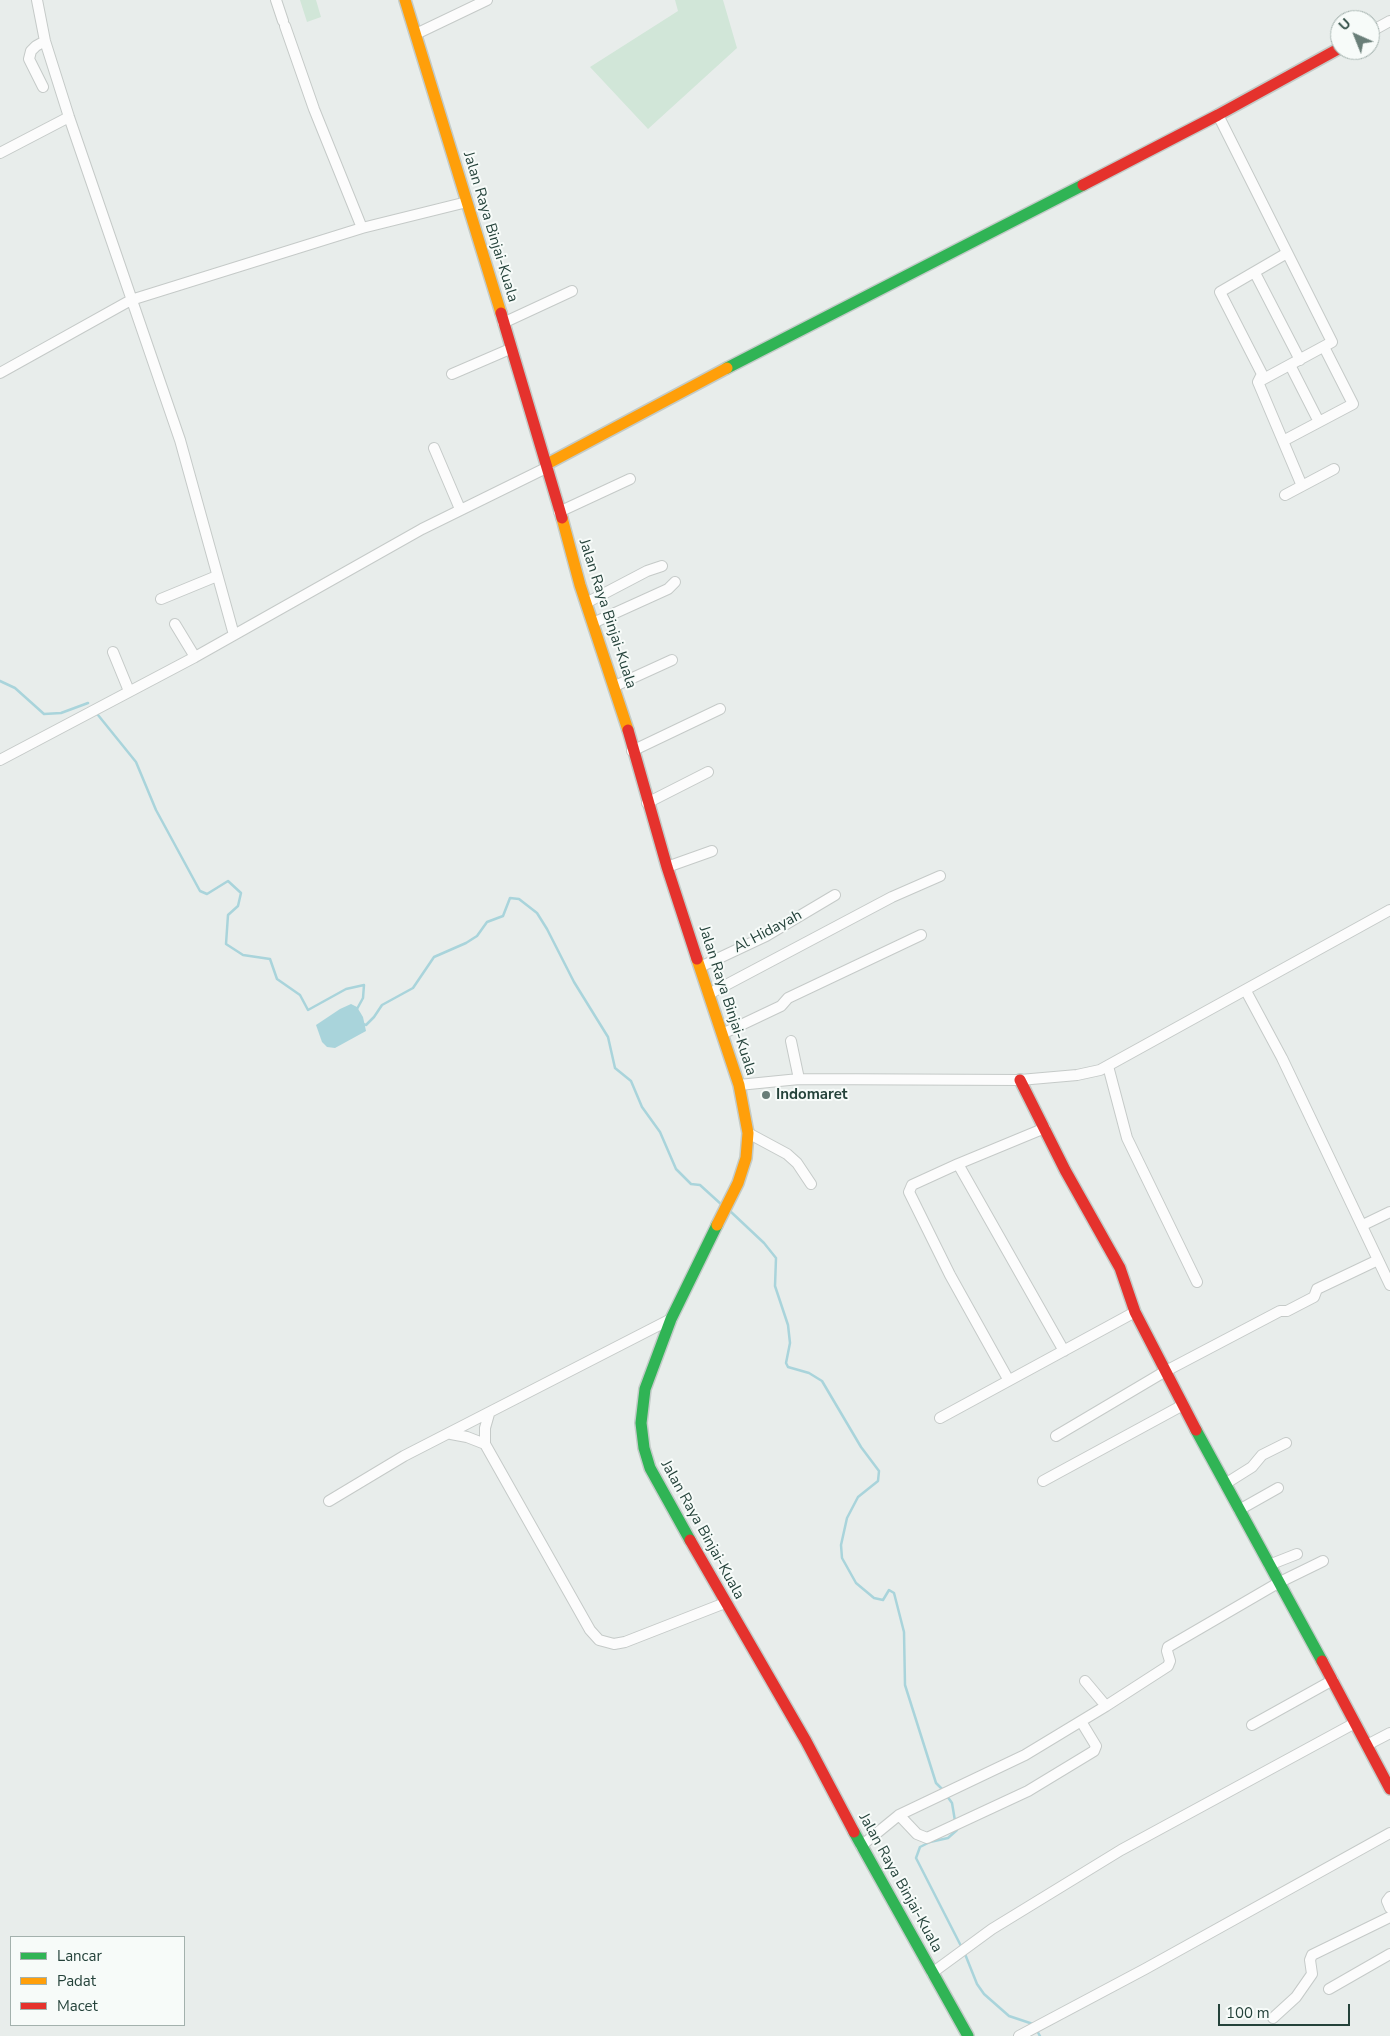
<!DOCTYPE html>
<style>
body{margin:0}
#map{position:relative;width:1390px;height:2036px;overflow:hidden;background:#e8edeb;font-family:"Nunito Sans",sans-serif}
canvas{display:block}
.legend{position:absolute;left:10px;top:1936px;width:175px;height:90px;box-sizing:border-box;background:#f7fbf9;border:1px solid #a3b1ad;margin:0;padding:6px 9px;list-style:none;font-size:15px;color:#24423a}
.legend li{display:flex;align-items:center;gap:10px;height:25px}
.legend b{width:25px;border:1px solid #a3b1ad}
.north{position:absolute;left:1330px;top:10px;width:50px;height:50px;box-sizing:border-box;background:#f7fbf9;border:1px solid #a3b1ad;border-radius:50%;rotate:316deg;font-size:14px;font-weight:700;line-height:20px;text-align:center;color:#24423a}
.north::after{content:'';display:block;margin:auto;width:18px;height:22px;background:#697e78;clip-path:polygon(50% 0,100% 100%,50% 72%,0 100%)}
.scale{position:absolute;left:1218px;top:2004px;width:132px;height:22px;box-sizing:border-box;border:2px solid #24423a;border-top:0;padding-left:6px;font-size:15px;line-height:18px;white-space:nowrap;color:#24423a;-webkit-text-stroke:4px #f7fbf9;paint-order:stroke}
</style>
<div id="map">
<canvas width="1390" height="2036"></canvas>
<ul class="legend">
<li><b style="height:6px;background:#30b455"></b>Lancar</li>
<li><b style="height:6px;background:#ff9f0a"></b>Padat</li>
<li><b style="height:6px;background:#e5322d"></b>Macet</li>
</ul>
<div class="north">U</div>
<div class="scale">100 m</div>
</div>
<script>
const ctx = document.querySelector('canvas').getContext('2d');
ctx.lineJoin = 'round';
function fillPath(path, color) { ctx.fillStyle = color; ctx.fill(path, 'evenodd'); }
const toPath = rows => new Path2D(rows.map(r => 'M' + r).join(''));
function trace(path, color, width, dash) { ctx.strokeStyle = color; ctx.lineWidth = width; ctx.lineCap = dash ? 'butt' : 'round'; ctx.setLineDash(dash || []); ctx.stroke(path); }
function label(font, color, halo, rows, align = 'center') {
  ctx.font = font + ' "Nunito Sans",sans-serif'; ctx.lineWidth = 4; ctx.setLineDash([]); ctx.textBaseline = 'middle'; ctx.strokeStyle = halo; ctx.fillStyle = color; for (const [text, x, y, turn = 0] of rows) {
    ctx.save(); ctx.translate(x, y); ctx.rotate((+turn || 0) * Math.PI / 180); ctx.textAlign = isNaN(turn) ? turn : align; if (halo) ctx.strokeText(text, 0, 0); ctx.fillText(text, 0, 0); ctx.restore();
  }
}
const green = toPath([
 [300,0,316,0,321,17,307,22],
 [675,0,723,0,737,48,648,129,590,67,678,11]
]);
const water = toPath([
 [351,1004,357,1007,363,1017,366,1031,335,1048,327,1047,322,1042,316,1025,340,1009]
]);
const stream = toPath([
 [0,681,15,688,44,714,61,713,88,703],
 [98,715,136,762,156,810,200,891,207,894,228,881,241,893,238,906,228,915,226,944,243,955,270,959,277,979,300,995,308,1010,346,989,364,985,363,998,357,1009],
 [363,1024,366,1025,374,1017,382,1005,413,988,434,957,466,943,477,936,487,922,503,916,510,898,519,899,537,913,547,929,574,982,608,1037,615,1068,631,1081,642,1107,660,1132,676,1169,691,1184,700,1185,722,1205],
 [730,1211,764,1243,776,1258,775,1286,788,1325,790,1343,786,1363,788,1367,809,1373,822,1381,861,1447,879,1471,878,1481,858,1497,847,1518,841,1545,842,1558,856,1583,874,1598,883,1600,889,1590,894,1593,904,1632,905,1685,936,1783,944,1791],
 [947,1796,952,1803,955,1821],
 [956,1827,957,1830,948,1838,930,1842,920,1847,916,1858,961,1946],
 [965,1954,977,1984,984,1994,1009,2016,1033,2024],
 [1036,2029,1040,2036]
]);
const street = toPath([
 [37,0,45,41,69,117,180,440,234,635],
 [276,0,283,21],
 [285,26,314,109,362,228],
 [1370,32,1390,21],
 [416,34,487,0],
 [43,87,29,59,31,51,36,46,45,41],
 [1218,115,1332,342,1258,382],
 [0,153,69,117],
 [1287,253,1220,292,1262,374,1258,382,1302,486],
 [1255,273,1300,360],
 [503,323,572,291],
 [1290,365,1319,422],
 [0,373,131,300,362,228,467,202],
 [452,374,510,349],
 [1283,441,1353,404,1324,347],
 [434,448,460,509],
 [1285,495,1334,469],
 [559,512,630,479],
 [161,599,217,576],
 [586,603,647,571,662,566],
 [593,623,668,589,675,582],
 [175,624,195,657],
 [113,652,129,691],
 [615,686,672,660],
 [632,751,720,709],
 [0,760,195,657,422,529,548,467],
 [647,803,708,772],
 [667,867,712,851],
 [700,967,766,936,835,895],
 [1246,991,1282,1058,1390,1285],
 [709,994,892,897,940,876],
 [722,1034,781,1006,788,998,921,935],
 [791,1041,799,1079],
 [1108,1066,1127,1138,1197,1282],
 [739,1085,799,1079,1020,1080,1077,1075,1100,1070,1390,910],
 [1045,1128,958,1164,1064,1351],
 [748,1133,787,1154,797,1163,811,1184],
 [958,1164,912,1185,909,1192,950,1275,1008,1379],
 [1363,1225,1390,1212],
 [489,1414,485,1428,485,1444,590,1630,599,1640,614,1644,625,1642,725,1603],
 [940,1418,1135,1312],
 [451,1434,467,1437,485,1444],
 [1056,1436,1164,1372,1280,1311,1287,1311,1314,1297,1317,1289,1378,1260],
 [1043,1481,1183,1405],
 [1225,1484,1252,1467,1262,1455,1286,1443],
 [329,1501,404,1456,671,1319],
 [1239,1510,1278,1488],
 [1269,1565,1297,1554],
 [1085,1681,1106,1706,1168,1666,1170,1661,1167,1651,1168,1647,1278,1583,1323,1561],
 [1252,1725,1333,1680],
 [1367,1745,1390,1733],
 [899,1815,917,1834,927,1838,1028,1791,1094,1751,1096,1746,1082,1723],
 [861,1846,899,1815,1025,1755,1106,1706],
 [1390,1897,1387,1901,1390,1908],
 [932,1973,992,1929,1121,1850,1355,1723],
 [1329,1989,1390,1954],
 [1273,2018,1296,1997,1312,1974,1310,1960,1312,1955,1390,1917],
 [1019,2036,1145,1969,1390,1833]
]);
const fast = toPath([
 [727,368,1083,185],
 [1196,1430,1322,1661],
 [690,1540,650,1468,644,1448,641,1423,645,1389,671,1319,717,1225],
 [854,1832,968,2036]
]);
const slow = toPath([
 [405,0,501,313],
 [547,464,727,368],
 [562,518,580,585,628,730],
 [697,959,739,1085,748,1133,746,1158,738,1183,717,1225]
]);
const jam = toPath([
 [1083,185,1218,115,1340,48],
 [501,313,562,518],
 [628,730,667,867,697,959],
 [1020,1080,1065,1170,1120,1268,1135,1312,1196,1430],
 [690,1540,806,1741,854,1832],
 [1322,1661,1390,1789]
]);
const markers = [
 [766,1095,5,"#697e78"]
];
const streetNames = [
 ["Jalan Raya Binjai-Kuala",490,227,73],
 ["Jalan Raya Binjai-Kuala",607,614,72],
 ["Al Hidayah",768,932,-28],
 ["Jalan Raya Binjai-Kuala",727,1001,72],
 ["Jalan Raya Binjai-Kuala",702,1530,61],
 ["Jalan Raya Binjai-Kuala",900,1883,61]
];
const poiNames = [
 ["Indomaret",776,1095]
];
fillPath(green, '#d1e6d8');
fillPath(water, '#a9d4db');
trace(stream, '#a9d4db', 2.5);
trace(street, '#c5cac8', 12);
trace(fast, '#c3cbc8', 14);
trace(slow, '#c3cbc8', 14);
trace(jam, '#c3cbc8', 14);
trace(street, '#fcfcfc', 10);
trace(fast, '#30b455', 11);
trace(slow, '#ff9f0a', 11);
trace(jam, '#e5322d', 11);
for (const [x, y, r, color] of markers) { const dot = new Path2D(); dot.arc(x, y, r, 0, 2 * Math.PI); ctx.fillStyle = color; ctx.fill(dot); trace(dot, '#f7fbf9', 2); }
label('15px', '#24423a', '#f7fbf9', streetNames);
label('bold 15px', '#24423a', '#f7fbf9', poiNames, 'left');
</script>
